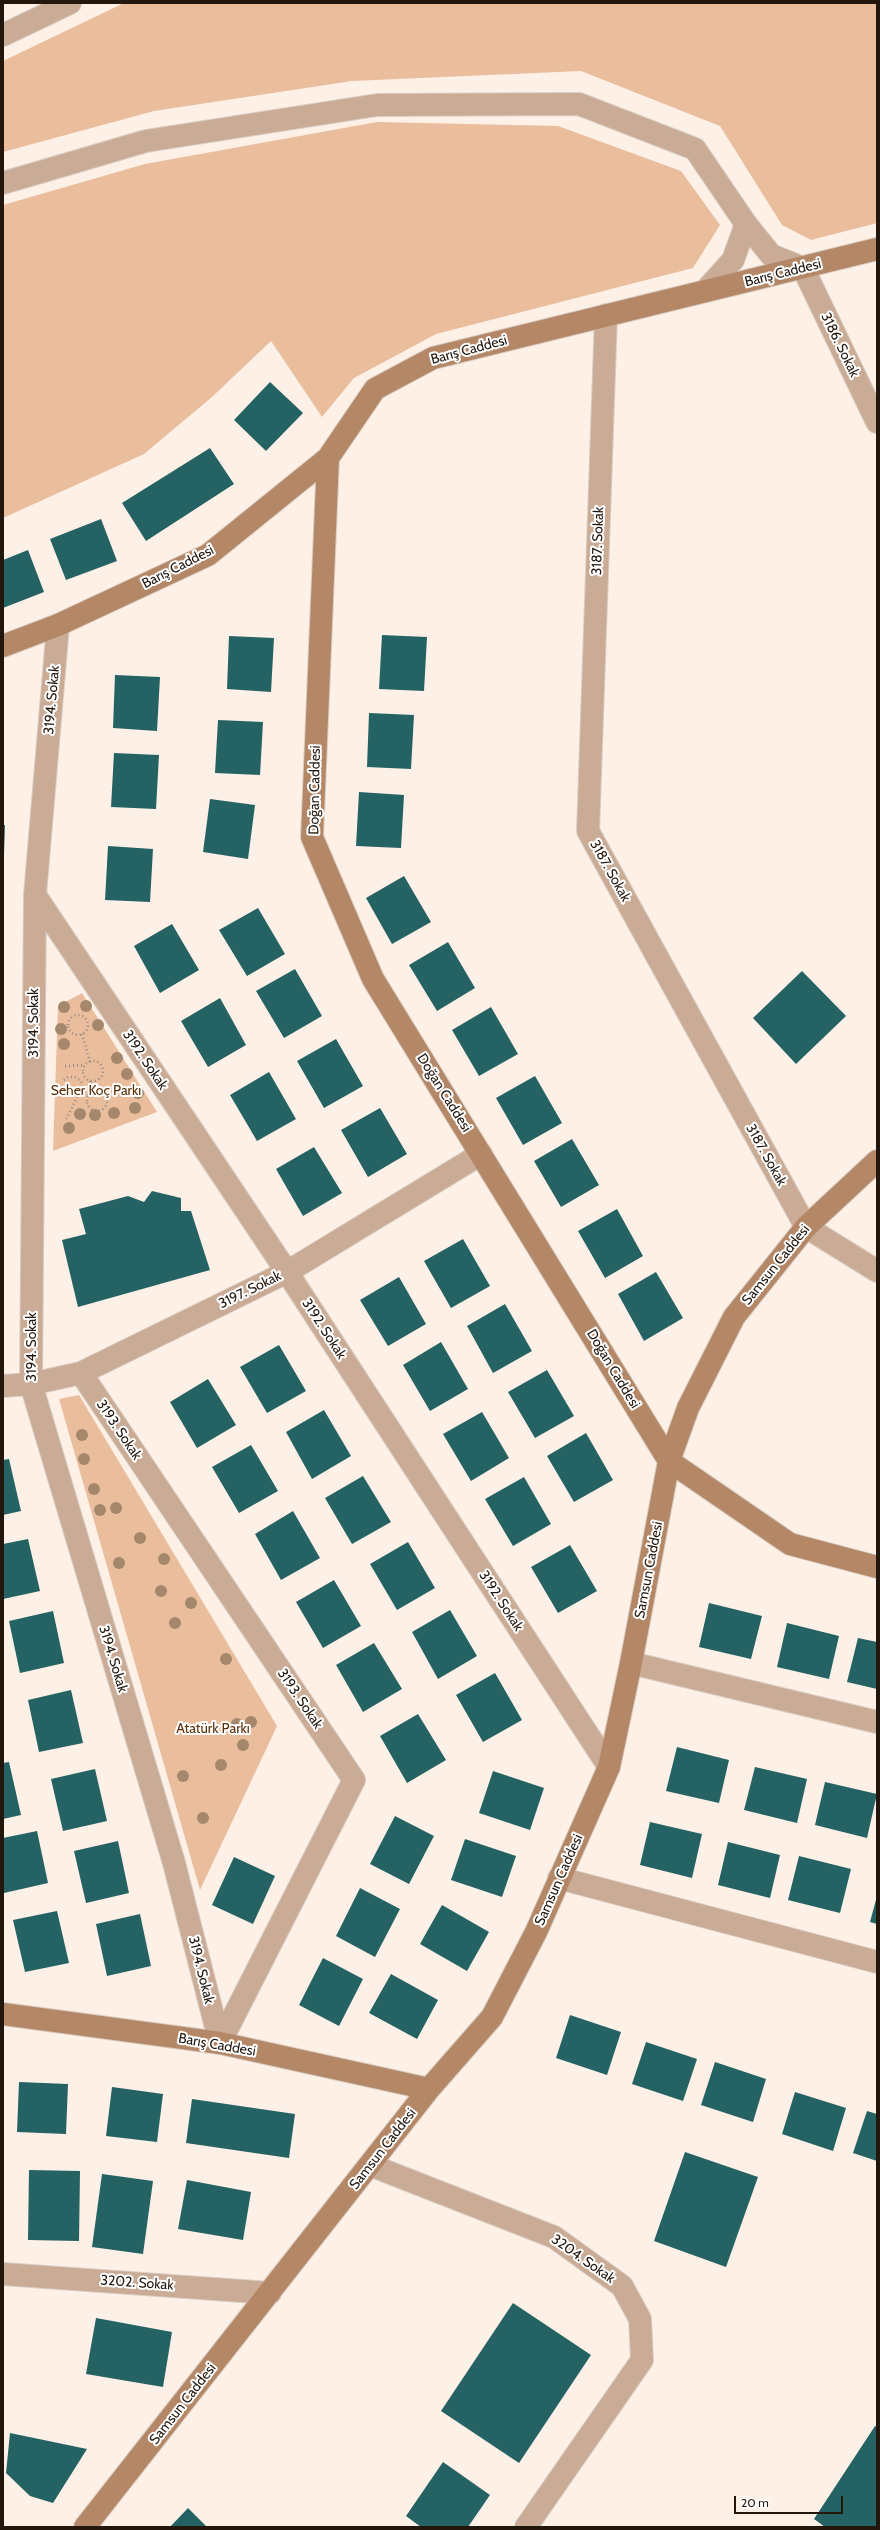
<!DOCTYPE html>
<meta charset="utf-8">
<style>
body{margin:0}
#map{position:relative;width:880px;height:2530px;overflow:hidden;background:#fdf0e6;font-family:Cabin,sans-serif}
canvas{display:block}
.frame{position:absolute;inset:0;border:4px solid #22160d;pointer-events:none}
.scale{position:absolute;left:734px;top:2496px;width:109px;height:18px;box-sizing:border-box;border:2px solid #22160d;border-top:0;padding-left:5px;font-size:12px;line-height:14px;white-space:nowrap;color:#22160d;-webkit-text-stroke:3px #fff;paint-order:stroke}
</style>
<div id="map">
<canvas width="880" height="2530"></canvas>
<div class="frame"></div>
<div class="scale">20 m</div>
</div>
<script>
const ctx = document.querySelector('canvas').getContext('2d');
ctx.lineJoin = 'round';
function fillPath(path, color) { ctx.fillStyle = color; ctx.fill(path, 'evenodd'); }
const toPath = rows => new Path2D(rows.map(r => 'M' + r).join(''));
function trace(path, color, width, dash) { ctx.strokeStyle = color; ctx.lineWidth = width; ctx.lineCap = dash ? 'butt' : 'round'; ctx.setLineDash(dash || []); ctx.stroke(path); }
function label(font, color, halo, rows, align = 'center') {
  ctx.font = font + ' Cabin,sans-serif'; ctx.lineWidth = 4; ctx.setLineDash([]); ctx.textBaseline = 'middle'; ctx.strokeStyle = halo; ctx.fillStyle = color; for (const [text, x, y, turn = 0] of rows) {
    ctx.save(); ctx.translate(x, y); ctx.rotate((+turn || 0) * Math.PI / 180); ctx.textAlign = isNaN(turn) ? turn : align; if (halo) ctx.strokeText(text, 0, 0); ctx.fillText(text, 0, 0); ctx.restore();
  }
}
const green = toPath([
 [124,3,877,3,877,223,811,240,782,225,720,126,581,71,352,81,154,111,3,152,3,61],
 [377,122,558,126,681,171,720,225,693,268,436,334,354,378,322,417,271,341,212,397,144,454,3,518,3,205,145,164],
 [82,993,157,1112,53,1151,58,1006],
 [79,1395,277,1726,200,1890,59,1399]
]);
const building = toPath([
 [270,382,303,413,266,451,234,420],
 [210,448,234,484,146,541,122,503],
 [101,519,117,561,66,580,50,539],
 [28,550,44,592,3,608,3,560],
 [382,635,427,637,424,691,379,689],
 [229,636,274,638,271,692,227,689],
 [115,675,160,677,157,731,113,728],
 [369,713,414,715,411,769,367,767],
 [218,720,263,722,260,775,215,773],
 [114,753,159,755,156,809,111,807],
 [359,792,404,795,401,848,356,846],
 [210,799,255,805,248,859,203,852],
 [3,825,5,825,4,854,3,854],
 [108,846,153,849,150,902,105,900],
 [404,876,431,922,392,944,366,898],
 [258,908,285,954,247,976,219,930],
 [172,924,199,970,160,993,134,946],
 [448,942,475,988,437,1011,409,965],
 [295,969,322,1016,284,1038,256,991],
 [802,971,846,1016,796,1064,753,1018],
 [220,998,246,1045,208,1067,181,1021],
 [491,1007,518,1054,479,1076,452,1030],
 [336,1039,363,1086,324,1108,297,1061],
 [269,1072,296,1119,257,1141,230,1095],
 [535,1076,562,1123,523,1145,496,1098],
 [380,1108,407,1154,368,1177,341,1130],
 [572,1139,599,1185,561,1207,534,1161],
 [314,1147,342,1193,303,1216,276,1169],
 [152,1191,181,1198,181,1211,191,1211,210,1270,78,1307,62,1240,86,1234,79,1209,128,1196,144,1202],
 [617,1209,643,1256,605,1278,578,1231],
 [463,1239,490,1286,451,1308,424,1261],
 [656,1272,683,1318,644,1341,618,1294],
 [399,1277,426,1324,388,1346,360,1300],
 [505,1304,532,1351,493,1373,467,1326],
 [441,1342,468,1389,430,1411,403,1365],
 [279,1345,306,1391,267,1413,240,1367],
 [547,1370,574,1416,535,1438,508,1392],
 [208,1379,236,1425,197,1448,170,1402],
 [324,1410,351,1456,312,1479,286,1432],
 [482,1412,509,1458,471,1481,443,1434],
 [586,1433,613,1480,574,1502,547,1456],
 [251,1445,278,1491,239,1513,212,1467],
 [9,1459,21,1511,3,1515,3,1460],
 [363,1476,391,1522,352,1544,325,1498],
 [524,1477,551,1524,513,1546,485,1499],
 [293,1511,320,1558,281,1580,255,1534],
 [28,1539,40,1591,3,1599,3,1544],
 [408,1542,435,1588,397,1610,370,1564],
 [570,1545,597,1591,558,1613,531,1567],
 [334,1580,361,1626,323,1648,296,1602],
 [709,1603,762,1616,751,1659,699,1647],
 [450,1610,477,1656,438,1679,412,1632],
 [53,1611,64,1663,20,1673,9,1621],
 [787,1623,839,1636,829,1679,777,1667],
 [858,1638,877,1642,877,1689,847,1682],
 [374,1643,402,1689,363,1712,336,1665],
 [495,1673,522,1720,483,1742,456,1695],
 [71,1690,83,1743,39,1752,28,1700],
 [418,1714,446,1760,407,1783,380,1736],
 [677,1747,729,1760,719,1803,666,1791],
 [9,1762,21,1815,3,1819,3,1763],
 [755,1767,807,1779,797,1823,744,1810],
 [95,1769,107,1821,63,1831,51,1779],
 [493,1771,544,1788,530,1830,479,1813],
 [825,1782,877,1794,867,1838,815,1825],
 [395,1816,434,1836,409,1884,370,1864],
 [650,1822,702,1834,692,1878,640,1865],
 [37,1831,48,1883,4,1893,3,1838],
 [465,1839,516,1856,502,1897,451,1880],
 [118,1841,129,1893,86,1903,74,1851],
 [728,1842,780,1855,770,1898,718,1885],
 [799,1856,851,1869,840,1913,788,1900],
 [234,1857,275,1876,253,1924,212,1905],
 [360,1888,400,1909,375,1957,336,1936],
 [877,1896,877,1924,870,1922],
 [442,1905,489,1932,467,1971,420,1944],
 [57,1911,69,1963,25,1972,13,1920],
 [140,1914,151,1966,107,1976,96,1924],
 [323,1958,363,1979,339,2026,299,2005],
 [391,1974,438,2000,417,2039,369,2013],
 [570,2015,621,2032,607,2075,556,2058],
 [646,2042,697,2059,683,2101,632,2084],
 [715,2062,766,2079,753,2122,701,2105],
 [19,2082,68,2084,66,2134,17,2132],
 [112,2087,163,2094,157,2142,106,2136],
 [795,2092,846,2108,833,2151,782,2134],
 [192,2099,295,2114,289,2158,186,2143],
 [867,2111,877,2114,877,2161,853,2153],
 [685,2152,758,2177,726,2267,654,2241],
 [29,2170,80,2171,79,2241,28,2240],
 [102,2174,153,2181,143,2254,92,2247],
 [187,2180,251,2192,243,2240,178,2229],
 [513,2303,591,2355,519,2463,441,2411],
 [96,2318,172,2332,163,2387,86,2374],
 [875,2426,877,2427,877,2527,825,2527,814,2519],
 [10,2433,87,2449,53,2503,30,2496,6,2473],
 [443,2462,490,2495,468,2527,421,2527,406,2516],
 [188,2508,207,2527,170,2527]
]);
const path = toPath([
 '68 1025a10 10 0 1 1 20 0a10 10 0 1 1-20 0Z',
 [82,1034,90,1062],
 '83 1071a10 10 0 1 1 20 0a10 10 0 1 1-20 0Z',
 [65,1066,84,1065],
 [64,1080,68,1077,75,1077,81,1081,82,1087,67,1118,64,1119],
 [90,1081,94,1092],
 [80,1091,89,1095],
 '87 1101a10 10 0 1 1 20 0a10 10 0 1 1-20 0Z',
 [65,1093,76,1095]
]);
const street = toPath([
 [3,35,70,3],
 [3,183,146,141,377,105,579,104,695,149,746,224,771,255,803,268,877,422],
 [705,291,733,260,746,224],
 [606,315,588,831,806,1227,877,1271],
 [58,625,35,895,31,1384,174,1863,220,2043],
 [35,895,287,1272,609,1767],
 [81,1373,354,1780,220,2043],
 [3,1386,31,1384,81,1373,287,1272,481,1154],
 [631,1663,877,1722],
 [559,1878,877,1962],
 [370,2165,554,2237,622,2286,640,2319,642,2360,526,2527],
 [3,2274,270,2293]
]);
const secondary = toPath([
 [328,458,312,837,373,979,669,1461,790,1544,877,1567],
 [3,646,58,625,208,555,328,458,375,389,433,358,877,249],
 [3,2014,220,2043,429,2089],
 [85,2527,429,2089,492,2017,536,1932,609,1767,631,1663,669,1461,688,1408,734,1317,806,1227,877,1161]
]);
const trees = [
 [86,1006],
 [64,1007],
 [98,1025],
 [61,1029],
 [64,1044],
 [117,1058],
 [127,1074],
 [138,1093],
 [135,1108],
 [114,1113],
 [80,1114],
 [95,1115],
 [69,1128],
 [82,1435],
 [84,1459],
 [94,1489],
 [116,1508],
 [100,1510],
 [140,1538],
 [164,1559],
 [119,1563],
 [161,1591],
 [191,1603],
 [175,1623],
 [226,1659],
 [251,1722],
 [237,1724],
 [243,1745],
 [221,1765],
 [183,1776],
 [203,1818]
];
const streetNames = [
 ["Barış Caddesi",783,273,-14],
 ["3186. Sokak",840,345,64],
 ["Barış Caddesi",469,350,-15],
 ["3187. Sokak",598,541,-88],
 ["Barış Caddesi",178,567,-27],
 ["3194. Sokak",52,700,-85],
 ["Doğan Caddesi",315,790,-89],
 ["3187. Sokak",610,871,61],
 ["3194. Sokak",34,1023,-90],
 ["3192. Sokak",145,1060,56],
 ["Doğan Caddesi",444,1093,58],
 ["3187. Sokak",766,1155,61],
 ["Samsun Caddesi",776,1265,-51],
 ["3197. Sokak",250,1290,-26],
 ["3192. Sokak",324,1329,57],
 ["3194. Sokak",32,1347,-90],
 ["Doğan Caddesi",613,1369,59],
 ["3193. Sokak",119,1430,56],
 ["Samsun Caddesi",649,1570,-79],
 ["3192. Sokak",501,1601,57],
 ["3194. Sokak",113,1659,73],
 ["3193. Sokak",300,1699,56],
 ["Samsun Caddesi",559,1880,-66],
 ["3194. Sokak",201,1970,76],
 ["Barış Caddesi",217,2045,10],
 ["Samsun Caddesi",383,2149,-52],
 ["3204. Sokak",583,2259,35],
 ["3202. Sokak",137,2283,4],
 ["Samsun Caddesi",183,2404,-52]
];
const parkNames = [
 ["Seher Koç Parkı",96,1091],
 ["Atatürk Parkı",213,1729]
];
fillPath(green, '#eabd9d');
fillPath(building, '#246263');
trace(street, '#dacdc3', 24);
trace(secondary, '#dacdc3', 24);
trace(path, '#95897f', 2.5, [1, 3]);
trace(street, '#caab95', 22);
trace(secondary, '#b48867', 22);
ctx.fillStyle = '#a5886c';
for (const [x, y] of trees) { ctx.beginPath(); ctx.arc(x, y, 6, 0, 2 * Math.PI); ctx.fill(); }
label('14px', '#22160d', '#fff', streetNames);
label('14px', '#5d3209', '#fff', parkNames);
</script>
